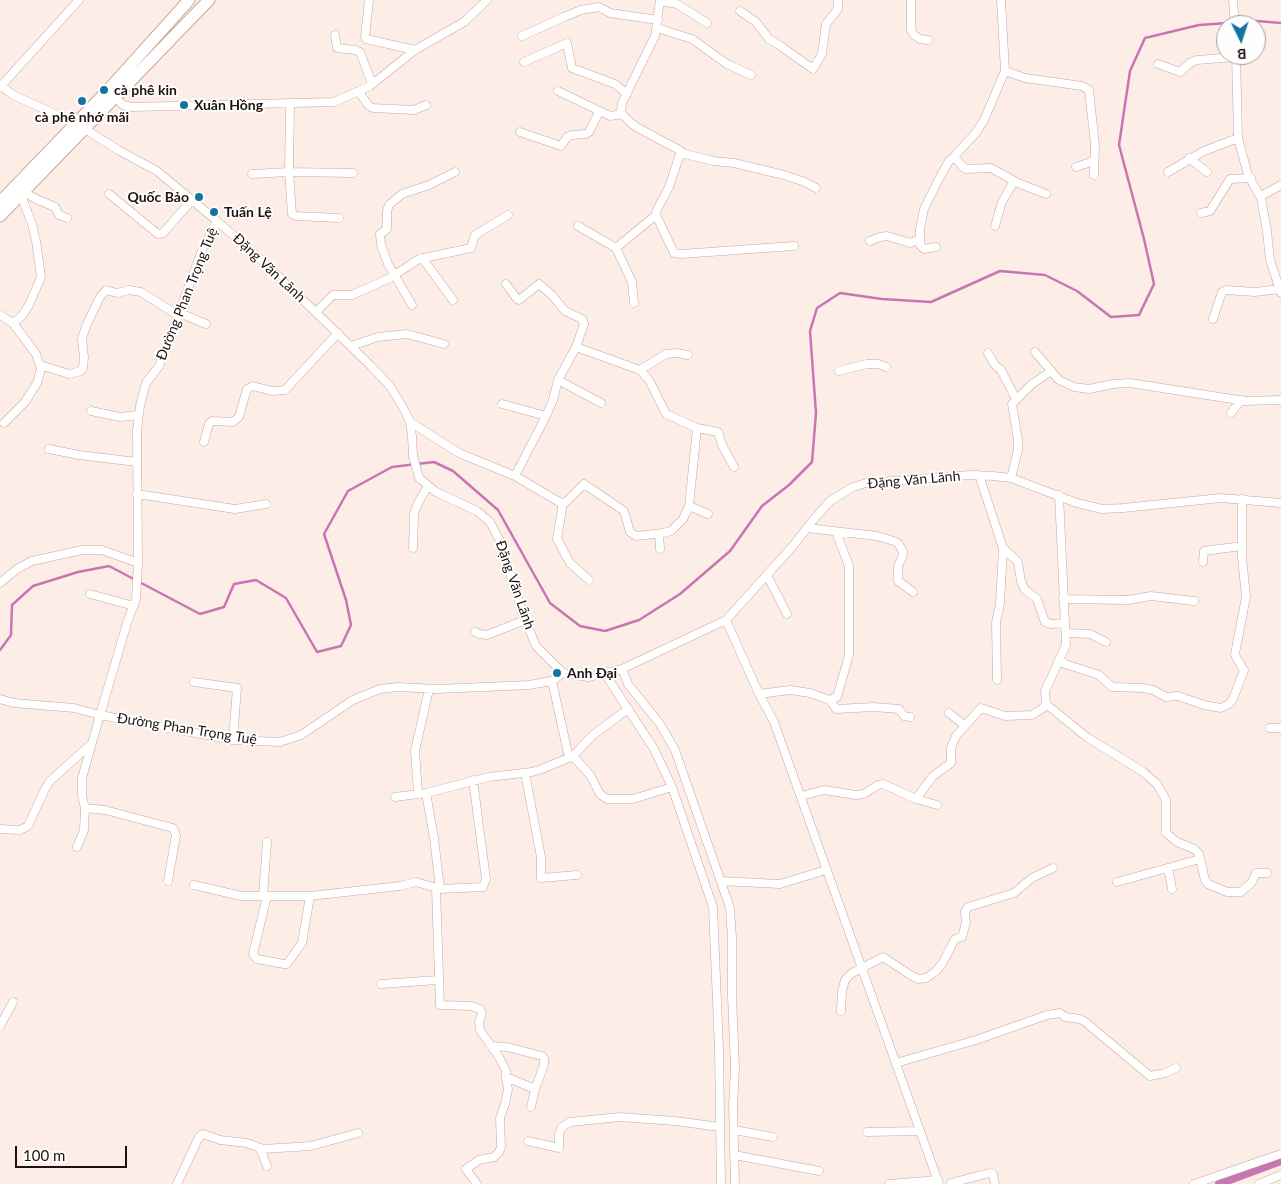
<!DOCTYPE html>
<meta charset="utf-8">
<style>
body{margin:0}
#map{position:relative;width:1281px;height:1184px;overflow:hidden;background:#fdede7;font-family:Lato,sans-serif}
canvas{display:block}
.north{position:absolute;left:1216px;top:15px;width:50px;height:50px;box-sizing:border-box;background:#fefefe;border:1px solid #a5a09e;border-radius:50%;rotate:176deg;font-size:14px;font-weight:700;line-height:20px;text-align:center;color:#1f120d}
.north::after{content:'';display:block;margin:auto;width:18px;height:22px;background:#1473a0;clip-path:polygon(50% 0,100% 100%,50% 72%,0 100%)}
.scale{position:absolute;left:15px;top:1146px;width:112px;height:22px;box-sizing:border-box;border:2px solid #1f120d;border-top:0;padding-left:6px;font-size:15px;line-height:18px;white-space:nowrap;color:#1f120d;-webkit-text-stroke:4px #fefefe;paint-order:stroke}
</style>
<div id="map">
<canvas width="1281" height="1184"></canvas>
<div class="north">B</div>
<div class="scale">100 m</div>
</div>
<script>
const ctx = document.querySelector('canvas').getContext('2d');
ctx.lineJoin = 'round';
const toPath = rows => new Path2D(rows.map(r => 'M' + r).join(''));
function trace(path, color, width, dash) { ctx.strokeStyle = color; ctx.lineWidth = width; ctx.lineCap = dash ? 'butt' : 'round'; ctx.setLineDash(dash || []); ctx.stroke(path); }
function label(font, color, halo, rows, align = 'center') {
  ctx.font = font + ' Lato,sans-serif'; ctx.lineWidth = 4; ctx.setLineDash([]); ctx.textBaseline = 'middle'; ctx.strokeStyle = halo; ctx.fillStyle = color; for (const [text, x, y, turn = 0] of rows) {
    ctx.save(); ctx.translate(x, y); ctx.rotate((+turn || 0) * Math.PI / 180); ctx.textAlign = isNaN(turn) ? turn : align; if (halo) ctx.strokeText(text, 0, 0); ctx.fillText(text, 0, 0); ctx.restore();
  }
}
const stream = toPath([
 [0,650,11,635,12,605,33,586,78,572,109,566,200,614,224,607,234,584,256,580,286,598,317,652,341,646,351,625,346,600,324,534,348,491,392,467,434,462,453,471,498,510,550,603,580,626,605,631,639,620,680,594,730,551,762,506,789,485,812,462,816,413,810,331,817,308,840,293,882,299,931,302,1000,271,1045,275,1077,291,1111,317,1139,315,1154,284,1144,239,1119,145,1130,71,1145,38,1199,25,1257,21,1281,23]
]);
const canal = toPath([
 [1219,1184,1281,1161]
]);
const minor = toPath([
 [369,0,365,37,366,39,415,50],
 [660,0,655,36,622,103,621,111,622,114,631,123,638,128,681,151,669,187,656,212,657,217,674,253,681,254,794,246],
 [911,0,911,30,914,35,920,39,928,40],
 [1001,0,1005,71,984,120,975,134,956,154,955,158,962,166,966,169,991,168,1018,183,1046,194],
 [1233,0,1235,25],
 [660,1,677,4,707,23],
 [740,11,756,22,769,39,779,45,813,69,822,54,826,24,838,9,838,0],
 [657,28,692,39,727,64,751,75],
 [335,35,337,48,355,50,360,52,372,84],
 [522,36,564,17,581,10,599,7,610,13,658,20],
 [1236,55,1238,138,1248,175,1261,198,1267,231,1270,260,1281,293],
 [524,62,567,43,572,68,615,84,627,94],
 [1158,64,1180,72,1190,63,1197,60,1236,57],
 [1005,71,1025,78,1082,86,1089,90,1095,145,1094,175],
 [0,85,13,95,77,124,118,150,157,171,217,221,270,268,371,366,390,386,405,411,410,422,412,436,413,456,419,478,436,492,477,511,490,522,500,541,523,615,536,646,563,673,588,677,622,669,726,620,792,547,814,519,830,501,853,487,866,483,970,475,993,476,1011,478,1077,503,1102,509,1123,508,1221,498,1281,503],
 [0,87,79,0],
 [558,91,610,116,622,114],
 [359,92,369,106,373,108,414,110,426,105],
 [113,95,123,105,132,107,334,102,370,86,415,50,464,22,487,0],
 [290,104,289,172,292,214,296,216,339,218],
 [520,132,561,146,567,137,572,135,586,134,589,132,599,112],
 [681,153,713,161,734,163,784,175,805,182,816,188],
 [1189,158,1207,172],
 [1076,167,1094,161],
 [1168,172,1204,151,1238,138],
 [252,174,289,172,353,173],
 [24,192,36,199,55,207,59,215,67,218],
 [109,194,158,234,163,233,192,200],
 [1261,196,1281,185],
 [1201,213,1210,211,1230,179,1251,178],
 [217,221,203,248,159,366,146,383,140,406,137,431,138,563,136,599,127,623,100,715,233,740,280,742,301,735,353,700,380,689,397,687,438,689,529,685,552,681,563,673],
 [578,226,616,248,656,215],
 [995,226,1002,202,1014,181],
 [870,241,880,237,887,236,910,243,920,239],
 [936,247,924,249,920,245,920,229,924,209,940,177,949,161,955,156],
 [616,248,632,282,634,303],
 [422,258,453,300],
 [506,284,517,299,519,300,539,284,552,295,565,311,582,319,584,324,576,347,558,380,553,400,546,416,515,476],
 [412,305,388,264,381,245,380,234,387,229,387,211,389,205,402,194,429,185,455,172],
 [316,312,333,295,352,295,361,291,390,278,419,259,471,248,475,235,508,215],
 [180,313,206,324],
 [0,315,13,323],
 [1213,319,1222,292,1226,290,1255,292,1280,289],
 [351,346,378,337,407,334,444,344],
 [576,347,640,370,649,380,666,414,697,428,718,432,722,445,734,467],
 [1035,352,1059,380,1074,387,1089,389,1113,384,1130,383,1245,401,1281,400],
 [988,353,995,365,1001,370,1016,399],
 [40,365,69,374,81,371,83,368,84,357,82,339,86,326,100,297,106,290,117,293,129,290,141,292,179,316],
 [640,370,666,354,677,353,688,355],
 [839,371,867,364,878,364,886,367],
 [558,380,601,403],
 [502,404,546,416],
 [91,411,120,417,138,415],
 [1231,413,1241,400],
 [410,422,459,453,515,476,561,503,566,502,584,484,624,511,630,532,636,536,663,533,671,531,683,519,689,506,697,428],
 [4,423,25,402,37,383,41,369,36,354,13,323,22,316,29,305,41,277,36,241,32,224,21,195],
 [204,442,209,424,212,421,233,422,239,417,247,389,253,386,272,391,285,390,338,333],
 [49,449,79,455,137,462],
 [979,475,1003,548,1000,604,996,622,997,680],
 [1011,478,1018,450,1018,440,1012,404,1032,384,1050,372],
 [137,494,235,509,266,504],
 [563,503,557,539,570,563,589,580],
 [689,506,708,514],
 [807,528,877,536,894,541,898,543,903,552,902,558,898,566,898,581,913,592],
 [659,534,660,549],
 [413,548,414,514,418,503,428,486],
 [1003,548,1018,562,1021,581,1025,590,1037,599,1045,622,1051,624,1065,623],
 [1203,562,1204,551,1242,546],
 [767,575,787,614],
 [0,583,17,569,32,561,82,550,102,550,138,563],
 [90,594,134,606],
 [1063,599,1128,600,1151,596,1194,601],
 [726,620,759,694,774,722,939,1184],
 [475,632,479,634,487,635,525,620],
 [1066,633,1090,634,1106,642],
 [1059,662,1099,675,1112,687,1143,688,1153,690,1166,697,1178,696,1204,705,1221,708,1229,704,1233,699,1244,670,1237,659,1235,654,1246,597,1242,557,1242,499],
 [622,669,628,684,660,724,675,750,730,908,732,938,732,996,735,1068,733,1105,735,1184],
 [605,674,654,749,672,787,713,907,719,1049,721,1184],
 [552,681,569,758],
 [194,682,237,688,233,740],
 [759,694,790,690,810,693,830,700,836,709,874,707,899,709,904,716,910,717],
 [0,699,14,703,74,708,100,715,82,778,82,796,85,808,84,830,77,847],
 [830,700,837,697,849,655,849,566,836,532],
 [1046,704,1088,738,1142,771,1157,784,1166,800,1166,833,1177,842,1194,849,1199,854,1205,880,1208,884,1227,892,1241,892,1252,882,1256,873,1267,873],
 [949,713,964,725],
 [1270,728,1281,728],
 [573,756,590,775,600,794,607,799,633,799,672,787],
 [525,773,541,857,541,878,577,875],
 [418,793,415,751,429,689],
 [426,793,434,838,440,889],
 [801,796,824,790,856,795,864,794,878,785,883,784,916,799,933,776,951,763,951,748,956,736,981,708,1005,716,1032,715,1043,708,1046,704,1045,691,1066,645,1059,495],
 [395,797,426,793,489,777,532,772,542,769,573,756,593,735,628,709],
 [916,799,937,805],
 [85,808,105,810,173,828,176,835,168,881],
 [0,829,20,830,28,826,44,791,50,781,90,745],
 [1168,868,1172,889],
 [721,881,780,884,826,870],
 [1117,882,1200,859],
 [194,885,241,896,310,896,400,886,416,882,440,889,483,887,486,879,473,780],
 [436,889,440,1005,471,1006,480,1009,482,1013,479,1022,480,1030,499,1057,506,1071,506,1077,535,1089],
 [263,896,267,842],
 [267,896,253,954,257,959,284,964,287,964,302,943,310,896],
 [381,984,438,980],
 [841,1011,842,991,845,980,852,973,883,957,912,976,919,979,926,978,935,972,942,964,955,939,962,937,966,923,965,912,968,907,1014,893,1032,878,1053,868],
 [0,1026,13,1002],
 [491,1046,507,1047,542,1056,544,1059,544,1065,535,1089,531,1107],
 [896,1063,976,1040,1047,1015,1060,1013,1065,1017,1080,1019,1084,1021,1150,1076,1165,1073,1176,1068],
 [734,1130,773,1137],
 [867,1132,920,1131],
 [528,1141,559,1148,559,1134,562,1127,570,1122,620,1117,675,1121,720,1127],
 [260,1148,267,1166],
 [734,1155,819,1171],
 [951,1183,989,1173,993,1174,995,1184],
 [177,1184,199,1137,203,1134,220,1140,247,1143,263,1149,311,1146,358,1133],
 [477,1184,466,1169,479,1160,494,1157,499,1152,501,1147,500,1118,505,1104,508,1089,506,1077],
 [889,1184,938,1180],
 [1194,1184,1281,1154],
 [1259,1184,1281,1175]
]);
const highway = toPath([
 [0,202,109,89,189,0],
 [0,216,209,0]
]);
const markers = [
 [104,90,5,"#1473a0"],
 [82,101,5,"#1473a0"],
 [184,105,5,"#1473a0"],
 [199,197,5,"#1473a0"],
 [214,212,5,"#1473a0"],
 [557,673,5,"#1473a0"]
];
const poiNames = [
 ["cà phê kin",114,90],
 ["Xuân Hồng",194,105],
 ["cà phê nhớ mãi",82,117,"center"],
 ["Quốc Bảo",189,197,"right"],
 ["Tuấn Lệ",224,212],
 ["Anh Đại",567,673]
];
const streetNames = [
 ["Đặng Văn Lãnh",269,268,43],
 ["Đường Phan Trọng Tuệ",187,294,-68],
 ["Đặng Văn Lãnh",914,480,-5],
 ["Đặng Văn Lãnh",515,585,71],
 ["Đường Phan Trọng Tuệ",187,729,9]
];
trace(stream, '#c876b3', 2.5);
trace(canal, '#c876b3', 8);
trace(minor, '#caa697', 9);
trace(highway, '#caa697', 13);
trace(minor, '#fff', 8);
trace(highway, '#fff', 11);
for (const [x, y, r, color] of markers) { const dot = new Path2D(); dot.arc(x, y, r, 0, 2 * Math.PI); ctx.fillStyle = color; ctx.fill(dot); trace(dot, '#fefefe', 2); }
label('bold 14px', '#1f120d', '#fefefe', poiNames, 'left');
label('14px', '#1f120d', '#fefefe', streetNames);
</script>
